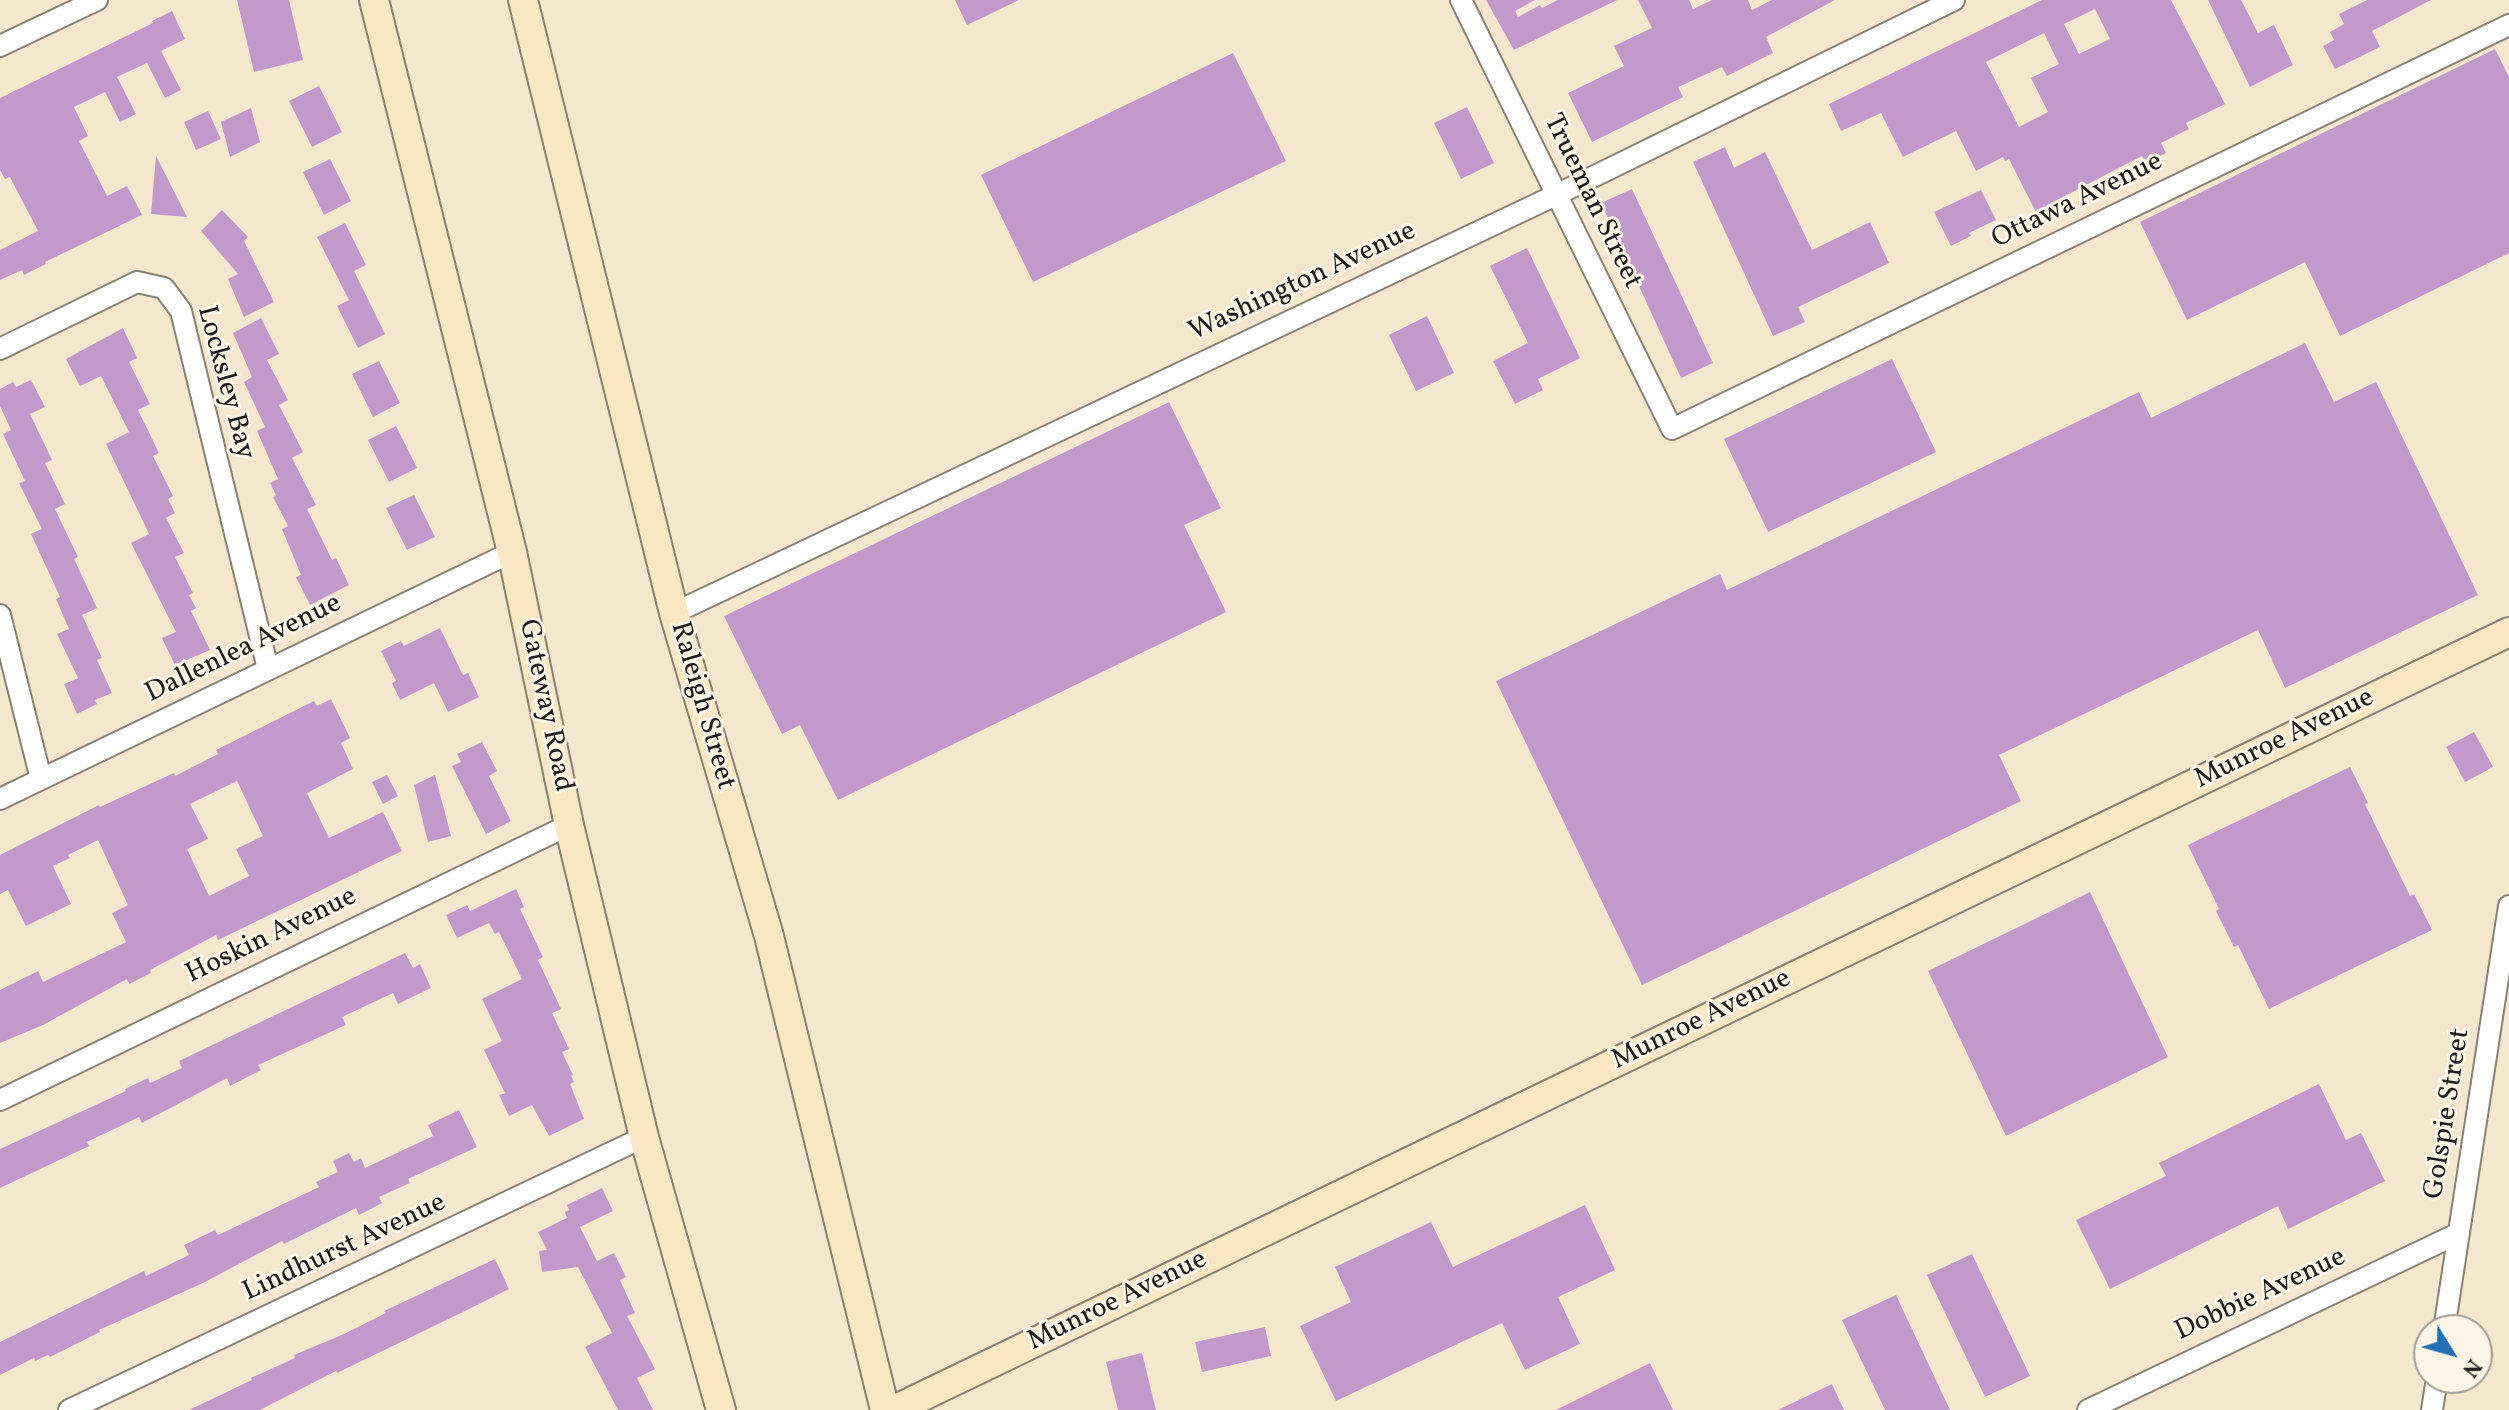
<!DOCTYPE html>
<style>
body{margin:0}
#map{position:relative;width:2509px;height:1410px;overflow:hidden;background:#f5e7cd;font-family:Vollkorn,serif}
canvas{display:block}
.north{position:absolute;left:2413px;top:1314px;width:80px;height:80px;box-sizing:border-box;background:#fcf5e5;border:2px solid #a29e95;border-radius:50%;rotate:127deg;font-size:22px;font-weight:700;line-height:32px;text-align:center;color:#1c1c1c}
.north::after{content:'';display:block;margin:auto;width:28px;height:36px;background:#1f6fb2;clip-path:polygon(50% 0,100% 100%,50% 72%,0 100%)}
</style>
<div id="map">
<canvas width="2509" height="1410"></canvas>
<div class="north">N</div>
</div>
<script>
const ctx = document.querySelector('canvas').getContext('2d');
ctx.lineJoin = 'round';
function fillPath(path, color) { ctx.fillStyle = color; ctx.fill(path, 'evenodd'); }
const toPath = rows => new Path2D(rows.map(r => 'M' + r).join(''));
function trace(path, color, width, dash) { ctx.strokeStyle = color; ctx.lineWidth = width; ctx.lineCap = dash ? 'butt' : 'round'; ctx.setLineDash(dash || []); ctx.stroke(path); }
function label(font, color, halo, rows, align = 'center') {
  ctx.font = font + ' Vollkorn,serif'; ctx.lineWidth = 6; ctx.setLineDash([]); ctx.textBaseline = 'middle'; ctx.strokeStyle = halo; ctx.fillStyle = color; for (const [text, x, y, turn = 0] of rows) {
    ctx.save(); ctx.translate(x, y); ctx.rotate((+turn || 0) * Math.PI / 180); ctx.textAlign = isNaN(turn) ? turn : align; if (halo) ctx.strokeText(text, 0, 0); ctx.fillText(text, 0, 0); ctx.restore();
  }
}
const building = toPath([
 [237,0,289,0,303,60,254,72],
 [955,0,1019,0,967,25],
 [1486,0,1535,0,1515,11,1518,17,1540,5,1542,8,1558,0,1617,0,1514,50],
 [1638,0,1689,0,1693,9,1712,0,1748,0,1752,10,1772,0,1835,0,1766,37,1773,53,1727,76,1722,67,1678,87,1683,97,1592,142,1568,93,1624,66,1614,46,1652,28],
 [2042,0,2171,0,2225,104,2186,123,2189,129,2161,143,2166,153,2145,164,2142,156,2057,200,2059,205,2038,216,2009,159,2005,161,2003,157,1976,171,1956,131,1903,157,1881,113,1841,131,1829,104],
 [2095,9,2110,39,2079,54,2064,24],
 [2044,33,2059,64,2031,78,2048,112,2019,127,1986,62],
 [2208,0,2241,0,2258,33,2274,25,2293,65,2250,87],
 [2367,0,2431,0,2372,31,2380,47,2335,69,2323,46,2334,40,2330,32,2344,24,2339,14],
 [172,11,185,39,161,51,181,90,165,98,147,63,117,77,136,114,120,122,105,92,74,107,88,136,79,141,107,196,127,186,142,215,45,262,46,264,24,275,22,270,0,280,0,250,38,231,10,177,5,179,0,170,0,98,153,23,152,21],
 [2495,49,2509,77,2509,253,2340,336,2305,262,2187,320,2140,222],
 [1233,53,1286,161,1033,282,981,175],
 [319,86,342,132,312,147,289,101],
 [1467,107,1494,163,1461,179,1434,123],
 [251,108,260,142,230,157,221,122],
 [208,111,221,139,196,150,184,122],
 [1725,147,1734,168,1765,152,1812,250,1870,222,1889,263,1798,307,1805,322,1773,336,1693,162],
 [156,156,187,217,151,214],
 [330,159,351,201,324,215,303,172],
 [1632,189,1713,363,1681,378,1601,203],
 [1981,190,1996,220,1969,233,1971,236,1951,246,1934,212],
 [222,210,248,237,244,241,274,302,244,317,228,279,238,274,201,231],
 [345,223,366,265,354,271,385,334,358,348,337,306,349,300,317,237],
 [1527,248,1580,358,1538,379,1543,390,1515,404,1493,361,1528,343,1490,266],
 [1427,316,1454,373,1416,391,1389,335],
 [261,318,279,354,267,360,288,400,279,405,303,452,292,458,316,505,307,509,332,560,336,558,349,585,310,605,296,577,301,575,282,529,288,526,273,497,276,495,270,483,278,479,257,431,265,427,244,382,252,377,233,333],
 [123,328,137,358,129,362,150,404,138,410,159,453,153,456,173,496,168,499,175,513,166,518,184,553,175,557,193,593,189,595,196,608,191,611,210,650,175,665,162,638,176,632,131,543,149,534,106,444,129,432,101,376,80,386,66,359],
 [2305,343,2334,402,2376,382,2478,595,2285,688,2258,630,1999,755,2021,801,1642,985,1496,681,1720,574,1727,590,2139,392,2151,418],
 [1892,359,1936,452,1768,532,1724,439],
 [379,361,400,403,373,417,352,374],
 [31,380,45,407,30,414,52,460,45,463,65,504,55,509,78,557,74,559,97,608,82,615,102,658,97,660,112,693,95,700,97,704,77,714,64,684,78,678,57,634,69,629,56,599,60,597,31,534,42,529,19,483,25,481,3,434,11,430,0,406,0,389,13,382,16,387],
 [1169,402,1221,508,1184,525,1226,612,838,800,800,725,782,734,724,616],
 [396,426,417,468,389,482,368,440],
 [414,495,435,537,407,550,386,508],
 [440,628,463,675,468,673,479,697,448,712,434,683,400,700,392,683,396,681,381,651,401,641,404,646],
 [331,699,350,738,341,743,353,769,307,793,329,838,383,812,402,851,218,940,216,935,150,970,151,973,129,984,127,979,43,1025,0,1043,0,990,38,971,43,982,126,942,112,913,128,905,98,840,68,855,70,858,53,866,71,904,26,926,8,890,0,894,0,855,99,805,100,807,174,773,175,776,218,754,216,750,314,701,317,706],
 [237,781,263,836,236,849,249,876,209,896,187,849,208,839,190,804],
 [2474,732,2493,767,2465,782,2446,747],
 [482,742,497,771,489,776,511,821,486,834,452,766,461,762,457,754],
 [2350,767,2368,803,2365,804,2410,896,2414,894,2432,930,2269,1009,2238,945,2234,947,2216,911,2219,909,2188,845],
 [387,775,398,796,383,804,372,782],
 [435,775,451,836,428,842,414,785],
 [516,889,524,907,520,909,543,957,538,960,561,1009,552,1013,569,1049,562,1052,573,1075,571,1076,574,1082,570,1084,584,1119,549,1136,532,1105,509,1116,499,1095,505,1093,484,1050,502,1041,482,999,522,979,499,932,495,934,489,923,457,938,446,915,467,905,470,911],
 [2090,892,2168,1057,2006,1136,1928,971],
 [405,953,413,968,420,964,431,988,398,1004,393,993,342,1017,346,1025,258,1065,261,1070,230,1086,227,1078,142,1123,139,1117,87,1142,89,1146,0,1188,0,1149,126,1091,125,1089,148,1078,150,1083,182,1068,179,1061],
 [2319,1084,2346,1140,2361,1133,2385,1181,2288,1229,2278,1206,2110,1289,2076,1220,2166,1176,2159,1163],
 [459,1110,477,1147,408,1179,410,1183,379,1197,382,1203,359,1215,356,1208,284,1244,282,1241,203,1283,99,1330,100,1332,50,1357,48,1355,35,1361,34,1358,0,1375,0,1342,144,1271,146,1276,189,1255,184,1245,215,1230,218,1235,319,1187,316,1182,338,1172,333,1161,349,1153,354,1162,361,1158,365,1168,433,1136,428,1125],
 [602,1188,613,1211,580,1227,597,1261,614,1253,626,1277,620,1280,635,1313,627,1316,655,1369,637,1378,653,1410,618,1410,585,1347,612,1333,578,1267,542,1272,539,1251,547,1250,538,1232,567,1218,565,1212,569,1210,567,1205],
 [1585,1205,1615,1270,1558,1297,1580,1344,1525,1370,1502,1323,1336,1401,1300,1326,1351,1302,1335,1267,1431,1222,1453,1267],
 [1972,1254,2030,1376,1985,1397,1927,1275],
 [495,1259,509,1289,467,1310,337,1373,336,1371,260,1410,189,1410,252,1380,251,1378,295,1358,294,1355,344,1334,386,1313,384,1311],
 [1896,1295,1950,1410,1885,1410,1842,1320],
 [1265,1327,1271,1356,1202,1372,1195,1342],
 [1142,1353,1156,1410,1118,1410,1106,1362],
 [1650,1363,1673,1410,1556,1410],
 [1832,1384,1844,1410,1778,1410]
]);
const street = toPath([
 [1461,0,1672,429,2509,25],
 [0,46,97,0],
 [0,349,137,282,164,288,181,311,268,669],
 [674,613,1556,195,1954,0],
 [0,615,41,779],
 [0,799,512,552],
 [0,1100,569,825],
 [2444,1330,2509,906],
 [69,1410,644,1137],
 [2088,1410,2459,1233],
 [2432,1410,2437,1378]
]);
const secondary = toPath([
 [374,0,512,552,569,825,644,1137,721,1410],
 [523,0,674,613,769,936,885,1410],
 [894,1410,2509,632]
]);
const streetNames = [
 ["Trueman Street",1591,202,64],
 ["Ottawa Avenue",2078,202,-26],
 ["Washington Avenue",1303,283,-25],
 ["Locksley Bay",224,383,75],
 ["Dallenlea Avenue",244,650,-26],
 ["Gateway Road",544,706,78],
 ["Raleigh Street",701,706,74],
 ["Munroe Avenue",2285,740,-26],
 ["Hoskin Avenue",272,937,-26],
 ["Munroe Avenue",1702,1021,-26],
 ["Golspie Street",2449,1114,-81],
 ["Lindhurst Avenue",345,1249,-25],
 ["Dobbie Avenue",2261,1296,-25],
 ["Munroe Avenue",1118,1302,-26]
];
fillPath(building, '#c19acb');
trace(street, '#888274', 24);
trace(secondary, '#888274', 32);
trace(street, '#fff', 20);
trace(secondary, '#f9e7c3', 28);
label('28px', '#1c1c1c', '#fcf5e5', streetNames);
</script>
